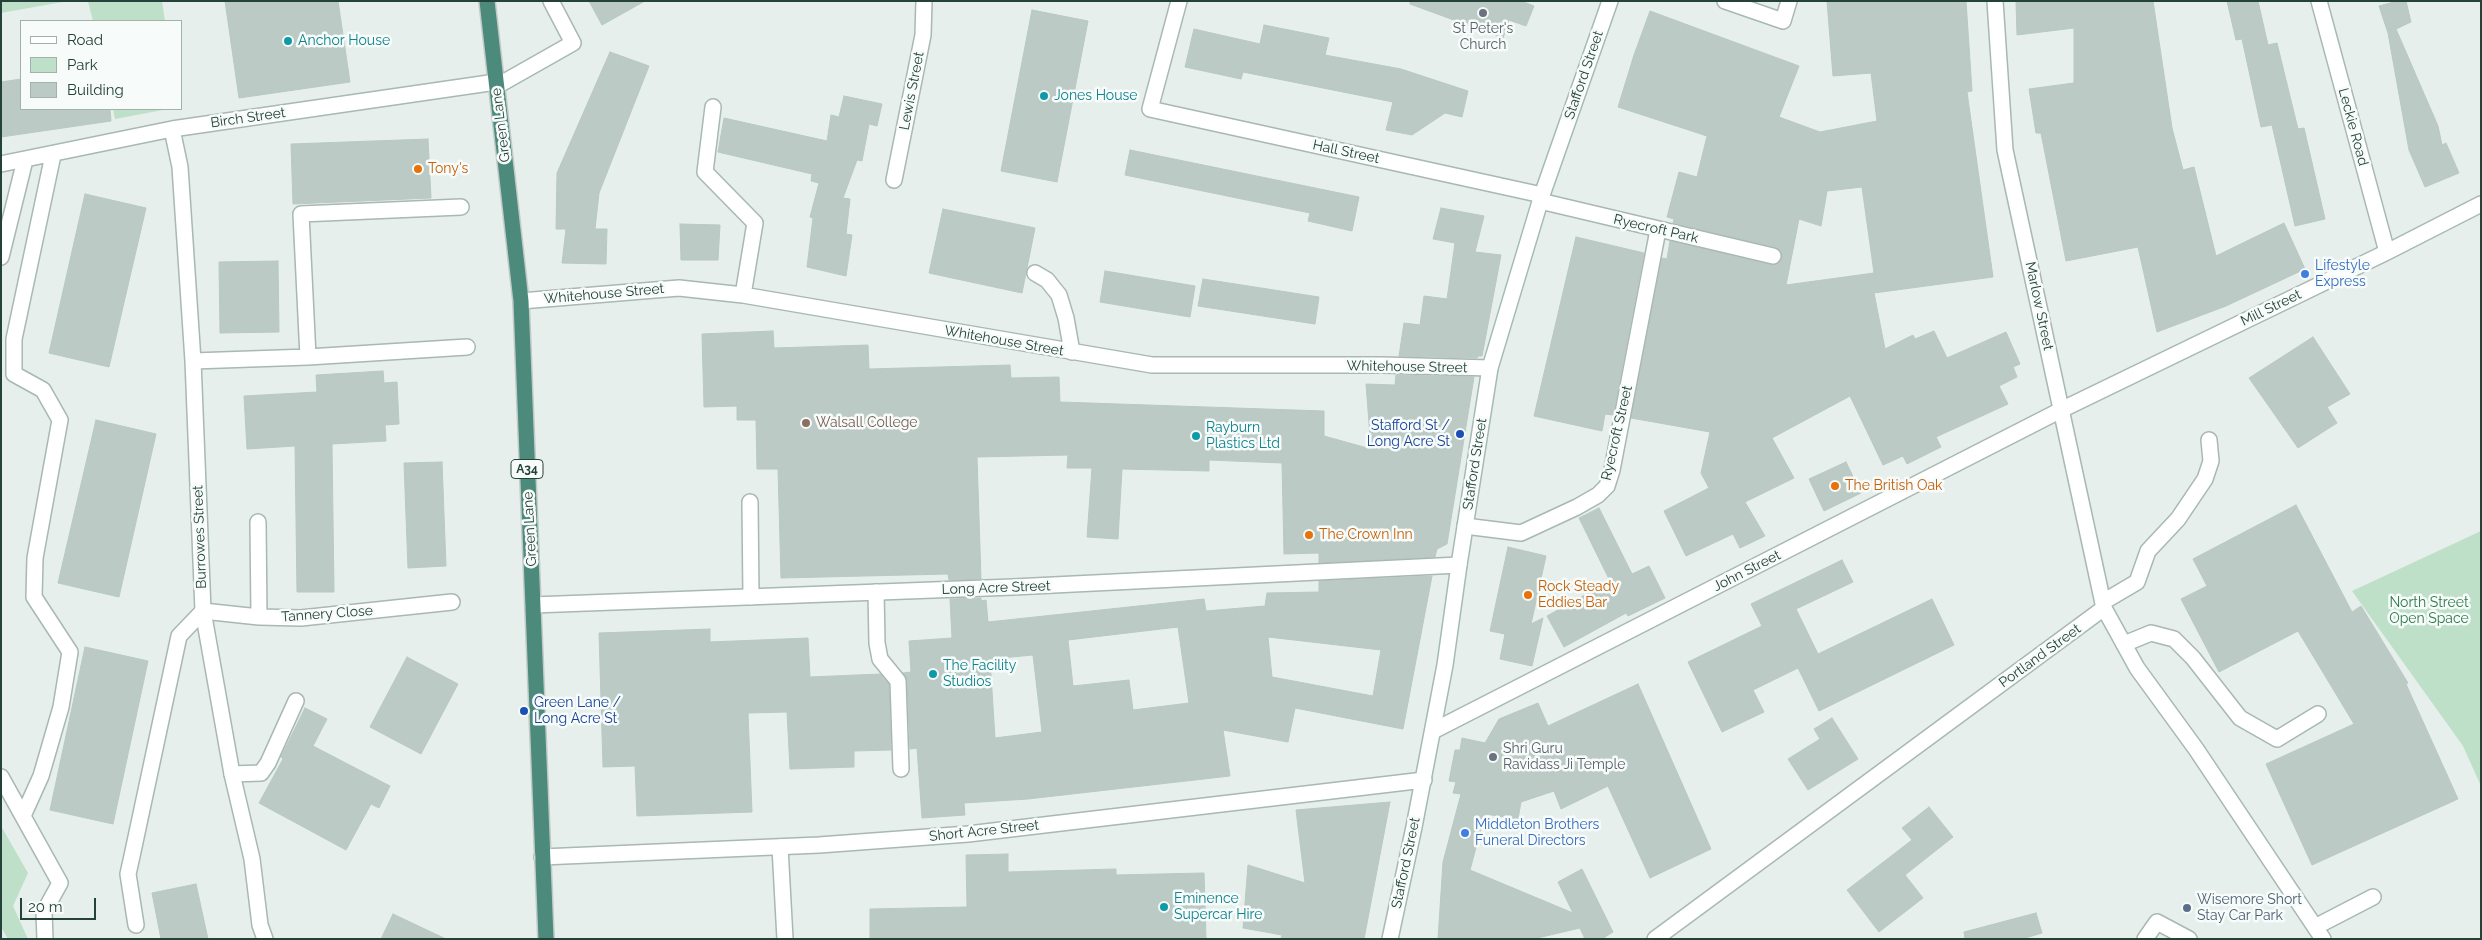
<!DOCTYPE html>
<style>
body{margin:0}
#map{position:relative;width:2482px;height:940px;overflow:hidden;background:#e6efeb;font-family:Raleway,sans-serif}
canvas{display:block}
.frame{position:absolute;inset:0;border:2px solid #24423a;pointer-events:none}
.legend{position:absolute;left:20px;top:20px;width:162px;height:90px;box-sizing:border-box;background:#f7fbf9;border:1px solid #a3b1ad;margin:0;padding:6px 9px;list-style:none;font-size:15px;color:#24423a}
.legend li{display:flex;align-items:center;gap:10px;height:25px}
.legend b{width:25px;border:1px solid #a3b1ad}
.scale{position:absolute;left:20px;top:898px;width:76px;height:22px;box-sizing:border-box;border:2px solid #24423a;border-top:0;padding-left:6px;font-size:15px;line-height:18px;white-space:nowrap;color:#24423a;-webkit-text-stroke:4px #f7fbf9;paint-order:stroke}
</style>
<div id="map">
<canvas width="2482" height="940"></canvas>
<div class="frame"></div>
<ul class="legend">
<li><b style="height:6px;background:#fff"></b>Road</li>
<li><b style="height:14px;background:#bfe0c8"></b>Park</li>
<li><b style="height:14px;background:#bbcac4"></b>Building</li>
</ul>
<div class="scale">20 m</div>
</div>
<script>
const ctx = document.querySelector('canvas').getContext('2d');
ctx.lineJoin = 'round';
function fillPath(path, color) { ctx.fillStyle = color; ctx.fill(path, 'evenodd'); }
const toPath = rows => new Path2D(rows.map(r => 'M' + r).join(''));
function trace(path, color, width, dash) { ctx.strokeStyle = color; ctx.lineWidth = width; ctx.lineCap = dash ? 'butt' : 'round'; ctx.setLineDash(dash || []); ctx.stroke(path); }
function label(font, color, halo, rows, align = 'center') {
  ctx.font = font + ' Raleway,sans-serif'; ctx.lineWidth = 5; ctx.setLineDash([]); ctx.textBaseline = 'middle'; ctx.strokeStyle = halo; ctx.fillStyle = color; for (const [text, x, y, turn = 0] of rows) {
    ctx.save(); ctx.translate(x, y); ctx.rotate((+turn || 0) * Math.PI / 180); ctx.textAlign = isNaN(turn) ? turn : align; if (halo) ctx.strokeText(text, 0, 0); ctx.fillText(text, 0, 0); ctx.restore();
  }
}
const green = toPath([
 [1,1,68,1,1,13],
 [88,1,162,1,165,21,93,21],
 [113,109,168,109,115,119],
 [2481,531,2481,786,2463,746,2352,591],
 [1,826,28,873,13,906,28,939,8,939,1,927]
]);
const building = toPath([
 [225,1,338,1,350,82,239,98,225,1],
 [589,1,645,1,602,25,589,1],
 [1410,1,1521,1,1534,6,1526,26,1509,20,1503,38,1410,4,1410,1],
 [1827,1,1966,1,1972,91,1967,92,1993,277,1874,293,1885,349,1913,335,1915,339,1934,331,1947,358,2006,332,2020,364,2013,367,2017,377,1999,386,2008,404,1936,437,1941,447,1907,464,1903,456,1883,465,1850,396,1772,438,1794,478,1745,502,1765,536,1740,548,1733,534,1686,556,1664,511,1709,488,1701,473,1710,432,1631,418,1662,258,1667,259,1670,241,1771,265,1779,263,1782,254,1775,247,1673,223,1674,219,1667,217,1679,172,1697,177,1707,136,1618,107,1634,55,1650,11,1799,66,1779,117,1820,132,1877,121,1871,73,1833,76,1827,1],
 [1862,187,1874,273,1786,285,1799,219,1821,226,1827,191,1862,187],
 [2016,1,2153,1,2172,128,2183,170,2194,167,2216,256,2284,223,2305,269,2226,306,2157,332,2138,247,2066,261,2041,133,2036,133,2029,89,2074,83,2074,28,2017,35,2016,1],
 [2227,1,2258,1,2268,45,2277,43,2298,129,2304,128,2325,219,2295,226,2272,125,2261,127,2242,39,2236,40,2227,1],
 [2398,1,2406,1,2411,22,2396,29,2438,126,2442,145,2446,143,2459,173,2425,187,2409,150,2388,33,2379,6,2398,1],
 [1032,10,1088,21,1057,182,1001,171,1032,10],
 [1264,25,1329,38,1325,55,1401,69,1468,91,1462,117,1445,113,1412,135,1386,130,1393,102,1243,72,1241,79,1185,67,1194,29,1260,44,1264,25],
 [610,52,649,66,599,193,595,229,607,229,606,264,562,263,566,229,556,229,557,173,610,52],
 [21,79,21,109,110,109,111,121,1,137,1,82,21,79],
 [844,96,882,104,877,126,869,124,862,161,857,160,843,198,850,199,846,234,852,235,846,276,807,267,813,218,810,217,819,183,811,181,812,174,718,152,724,118,827,141,831,115,839,117,844,96],
 [428,139,431,198,293,204,291,144,428,139],
 [1130,150,1359,197,1352,231,1308,221,1310,213,1125,175,1130,150],
 [85,194,146,208,109,367,49,353,85,194],
 [1441,208,1484,216,1475,252,1501,255,1482,356,1478,356,1477,358,1399,356,1404,323,1420,325,1424,296,1447,299,1455,243,1433,239,1441,208],
 [943,209,1035,228,1022,293,929,273,943,209],
 [680,224,720,225,718,260,681,260,680,224],
 [1576,237,1644,253,1613,415,1605,414,1602,431,1534,416,1576,237],
 [278,261,279,332,220,333,219,262,278,261],
 [1105,271,1195,286,1190,317,1100,302,1105,271],
 [1203,279,1319,297,1315,324,1198,306,1203,279],
 [773,331,774,348,868,345,869,369,1010,365,1011,378,1059,377,1060,402,1324,411,1324,436,1371,449,1366,384,1395,385,1396,375,1474,377,1447,544,1437,549,1435,557,1319,563,1319,553,1284,554,1282,463,1209,460,1209,471,1122,469,1118,539,1087,537,1092,468,1067,468,1068,455,977,457,981,579,949,580,948,574,781,578,778,469,757,469,756,420,737,420,737,406,704,407,702,334,773,331],
 [2313,337,2350,394,2327,407,2337,423,2298,448,2249,378,2313,337],
 [383,371,384,383,397,382,399,424,385,425,386,441,332,444,334,592,297,592,295,446,247,449,244,396,317,392,316,375,383,371],
 [96,420,156,434,119,597,58,583,96,420],
 [442,462,446,566,408,568,404,463,442,462],
 [1846,462,1861,493,1824,511,1809,479,1846,462],
 [2296,505,2352,612,2361,606,2408,683,2406,684,2458,799,2312,865,2266,764,2354,724,2298,631,2219,672,2181,599,2207,586,2193,559,2296,505],
 [1599,508,1632,574,1649,566,1665,598,1628,616,1626,613,1564,647,1547,616,1610,581,1579,518,1599,508],
 [1508,547,1546,556,1531,624,1543,618,1532,666,1500,659,1505,634,1490,631,1508,547],
 [1842,560,1853,582,1796,609,1818,654,1932,599,1954,645,1819,711,1798,668,1753,690,1764,712,1722,732,1688,662,1762,626,1751,604,1842,560],
 [1432,576,1403,729,1295,708,1288,742,1223,730,1230,776,1028,799,964,803,965,815,922,818,917,748,910,749,907,681,903,673,911,672,909,641,952,638,950,599,981,598,981,601,986,600,988,622,1204,599,1206,611,1265,606,1267,593,1319,592,1319,581,1432,576],
 [1178,627,1189,703,1133,710,1129,680,1073,686,1068,640,1178,627],
 [1268,637,1381,650,1373,696,1272,677,1268,637],
 [1033,655,1042,732,995,738,990,659,1033,655],
 [710,629,710,642,808,638,810,677,880,674,889,684,891,750,854,751,854,767,790,769,787,712,748,713,752,812,637,816,635,766,603,767,599,633,710,629],
 [85,647,148,661,113,824,50,810,85,647],
 [407,657,458,684,421,754,370,727,407,657],
 [1638,684,1711,849,1650,878,1608,786,1561,809,1554,791,1521,802,1518,819,1485,814,1470,870,1573,913,1558,882,1582,869,1613,932,1602,939,1585,939,1580,928,1533,939,1438,939,1443,862,1461,794,1453,793,1456,782,1449,781,1455,750,1460,750,1462,738,1485,743,1499,719,1538,703,1548,726,1638,684],
 [305,708,327,719,313,746,390,786,379,808,371,804,346,850,259,803,283,759,281,757,305,708],
 [1832,718,1858,759,1808,790,1788,759,1820,739,1814,729,1832,718],
 [1390,802,1364,939,1281,939,1282,935,1243,928,1248,865,1305,883,1296,810,1390,802],
 [1929,807,1953,837,1905,875,1923,898,1879,932,1847,890,1912,840,1902,828,1929,807],
 [1008,854,1008,872,1116,869,1116,875,1204,873,1206,939,870,939,870,909,967,907,966,855,1008,854],
 [196,884,208,939,161,939,152,893,196,884],
 [2036,913,2042,933,2022,939,1965,939,1964,932,2036,913],
 [393,914,446,939,381,939,393,914]
]);
const service = toPath([
 [1725,1,1783,21,1789,1],
 [497,86,573,43,551,1],
 [1035,273,1047,280,1059,295,1066,318,1072,352],
 [750,502,751,597],
 [258,522,259,617],
 [876,592,877,643,880,659,898,681,901,769],
 [2103,602,2137,582,2148,551,2178,519,2205,479,2211,461,2209,440],
 [2124,644,2151,633,2174,639,2193,658,2240,718,2277,739,2318,714],
 [232,774,261,773,268,763,296,701],
 [780,847,785,939],
 [136,925,128,874,132,856,179,636,203,611,259,617,301,618,452,602],
 [2315,927,2373,897],
 [2145,939,2157,922,2189,939]
]);
const minor = toPath([
 [1179,1,1150,109,1542,195],
 [1995,1,2005,150,2104,608,2137,668,2196,749,2323,939],
 [2319,1,2387,252],
 [713,107,705,172,755,223,743,295],
 [172,129,180,167,193,361,203,611,232,774,252,859,260,925,265,939],
 [1,164,172,129,496,82],
 [894,180,923,35,924,1],
 [1540,201,1773,256],
 [1,257,25,160],
 [521,301,679,288,743,295,1152,365,1382,365,1490,368],
 [308,357,467,347],
 [193,361,308,357,301,214,461,207],
 [1465,526,1521,533,1577,507,1598,495,1607,486,1612,470,1658,230],
 [533,605,1013,587,1459,565],
 [1433,731,2061,410,2387,252,2481,204],
 [1,777,60,883,44,912,45,939],
 [23,816,41,776,61,707,70,652,34,597,35,558,60,420,43,390,14,374,14,339,53,155],
 [542,857,819,845,968,834,1424,780],
 [1655,939,2104,608]
]);
const secondary = toPath([
 [1390,939,1414,827,1445,665,1459,565,1490,368,1542,195,1610,1]
]);
const trunk = toPath([
 [487,1,521,301,546,939]
]);
const markers = [
 [1483,13,5,"#6b7280"],
 [288,41,5,"#0f9aa8"],
 [1044,96,5,"#0f9aa8"],
 [418,169,5,"#e8710a"],
 [2305,274,5,"#3f7fe0"],
 [806,423,5,"#8d6e63"],
 [1460,434,5,"#1a4fb4"],
 [1196,436,5,"#0f9aa8"],
 [1835,486,5,"#e8710a"],
 [1309,535,5,"#e8710a"],
 [1528,595,5,"#e8710a"],
 [933,674,5,"#0f9aa8"],
 [524,711,5,"#1a4fb4"],
 [1493,757,5,"#6b7280"],
 [1465,833,5,"#3f7fe0"],
 [1164,907,5,"#0f9aa8"],
 [2187,908,5,"#5c6f8a"]
];
const shields = [
 [527,469,32]
];
const shieldNames = [
 ["A34",527,469]
];
const worshipNames = [
 ["St Peter's",1483,29],
 ["Church",1483,45],
 ["Shri Guru",1503,749,"left"],
 ["Ravidass Ji Temple",1503,765,"left"]
];
const cultureNames = [
 ["Anchor House",298,41],
 ["Jones House",1054,96],
 ["Rayburn",1206,428],
 ["Plastics Ltd",1206,444],
 ["The Facility",943,666],
 ["Studios",943,682],
 ["Eminence",1174,899],
 ["Supercar Hire",1174,915]
];
const streetNames = [
 ["Stafford Street",1584,75,-71],
 ["Lewis Street",912,91,-79],
 ["Birch Street",248,118,-8],
 ["Green Lane",501,125,-97],
 ["Leckie Road",2353,127,75],
 ["Hall Street",1346,152,12],
 ["Ryecroft Park",1656,229,13],
 ["Whitehouse Street",604,294,-5],
 ["Marlow Street",2039,306,78],
 ["Mill Street",2271,308,-26],
 ["Whitehouse Street",1004,341,10],
 ["Whitehouse Street",1407,367,1],
 ["Ryecroft Street",1617,433,-77],
 ["Stafford Street",1475,464,-81],
 ["Green Lane",530,529,-93],
 ["Burrowes Street",200,537,-92],
 ["John Street",1747,571,-27],
 ["Long Acre Street",996,588,-2],
 ["Tannery Close",327,614,-4],
 ["Portland Street",2040,656,-36],
 ["Short Acre Street",984,831,-6],
 ["Stafford Street",1406,863,-78]
];
const foodNames = [
 ["Tony's",428,169],
 ["The British Oak",1845,486],
 ["The Crown Inn",1319,535],
 ["Rock Steady",1538,587],
 ["Eddies Bar",1538,603]
];
const shopNames = [
 ["Lifestyle",2315,266],
 ["Express",2315,282],
 ["Middleton Brothers",1475,825],
 ["Funeral Directors",1475,841]
];
const educationNames = [
 ["Walsall College",816,423]
];
const transitNames = [
 ["Stafford St /",1450,426],
 ["Long Acre St",1450,442],
 ["Green Lane /",534,703,"left"],
 ["Long Acre St",534,719,"left"]
];
const parkNames = [
 ["North Street",2429,603],
 ["Open Space",2429,619]
];
const serviceNames = [
 ["Wisemore Short",2197,900],
 ["Stay Car Park",2197,916]
];
fillPath(green, '#bfe0c8');
fillPath(building, '#bbcac4');
trace(building, '#b8c9c2', 1);
trace(service, '#a8b8b2', 18);
trace(minor, '#a8b8b2', 18);
trace(secondary, '#a4bbb3', 18);
trace(trunk, '#c2cac8', 18);
trace(service, '#fff', 15);
trace(minor, '#fff', 15);
trace(secondary, '#fff', 15);
trace(trunk, '#4c8a7c', 15);
for (const [x, y, r, color] of markers) { const dot = new Path2D(); dot.arc(x, y, r, 0, 2 * Math.PI); ctx.fillStyle = color; ctx.fill(dot); trace(dot, '#f7fbf9', 2); }
for (const [x, y, w] of shields) { const box = new Path2D(); box.roundRect(x - w / 2, y - 9.5, w, 19, 4); ctx.fillStyle = '#f7fbf9'; ctx.fill(box); trace(box, '#24423a', 1); }
label('bold 12px', '#24423a', null, shieldNames);
label('14px', '#5b616d', '#f7fbf9', worshipNames);
label('14px', '#0d838f', '#f7fbf9', cultureNames, 'left');
label('14px', '#24423a', '#f7fbf9', streetNames);
label('14px', '#c56008', '#f7fbf9', foodNames, 'left');
label('14px', '#366cbe', '#f7fbf9', shopNames, 'left');
label('14px', '#785e54', '#f7fbf9', educationNames, 'left');
label('14px', '#164399', '#f7fbf9', transitNames, 'right');
label('14px', '#2d7a4b', '#f7fbf9', parkNames);
label('14px', '#4e5e75', '#f7fbf9', serviceNames, 'left');
</script>
